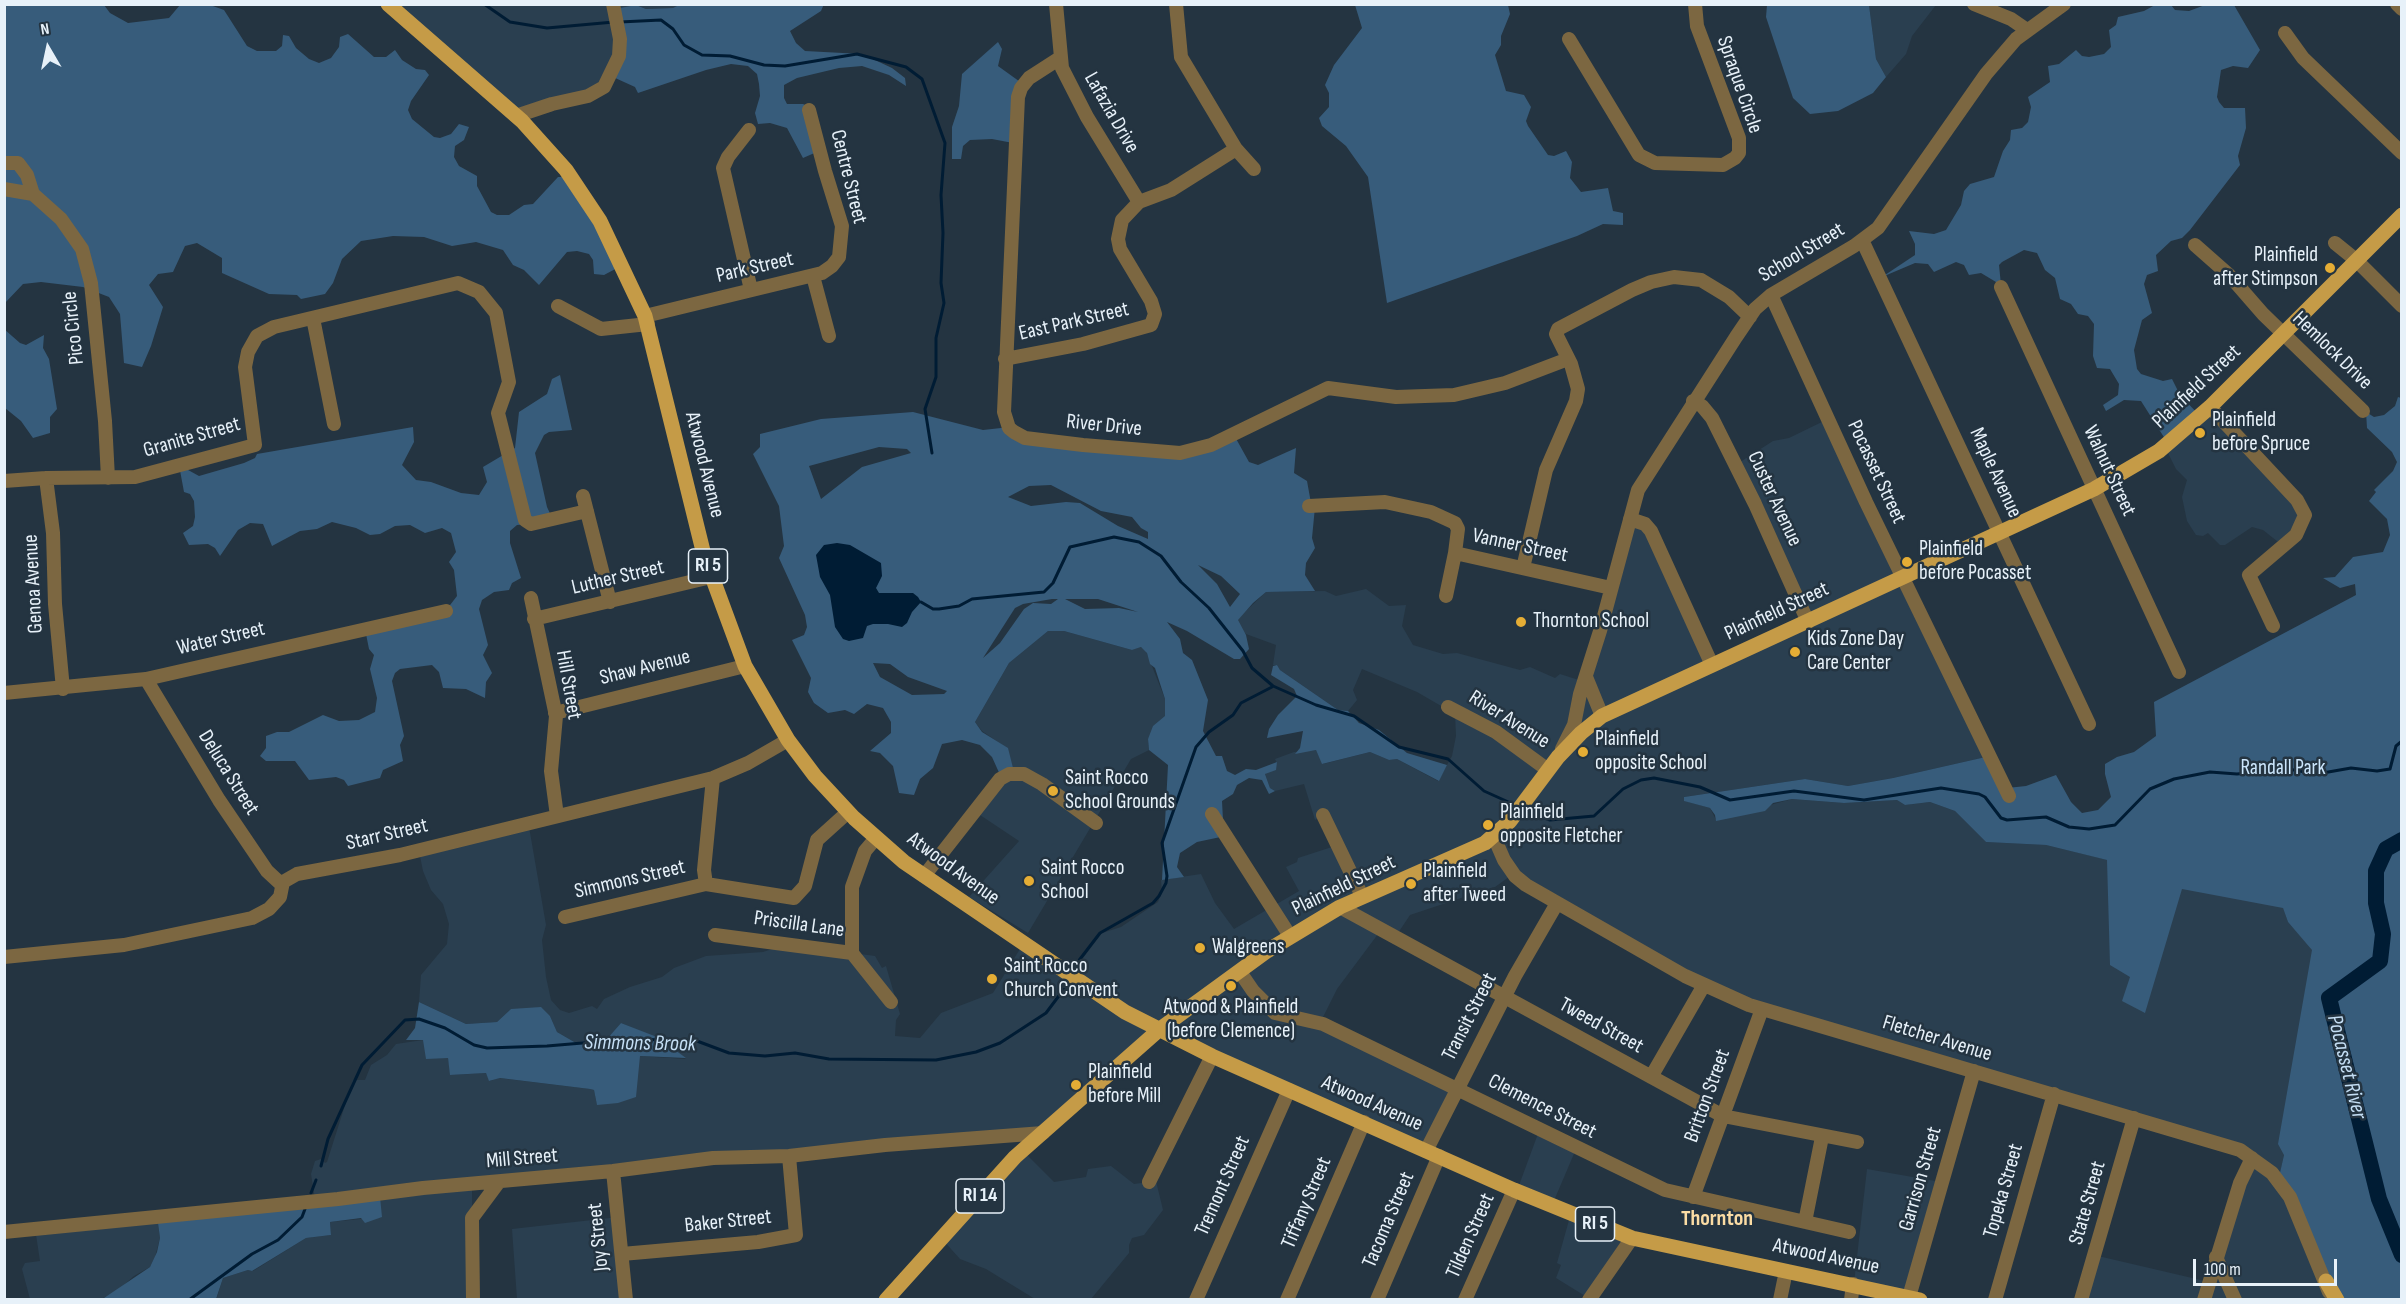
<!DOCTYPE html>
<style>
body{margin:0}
#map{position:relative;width:2406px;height:1304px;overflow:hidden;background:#243441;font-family:"Sofia Sans Condensed",sans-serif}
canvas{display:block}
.frame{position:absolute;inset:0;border:6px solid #e7f1f9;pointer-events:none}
.north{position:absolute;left:18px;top:18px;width:60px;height:60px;-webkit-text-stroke:4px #243441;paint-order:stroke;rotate:351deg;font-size:16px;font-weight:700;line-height:24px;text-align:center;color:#e7f1f9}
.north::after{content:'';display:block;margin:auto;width:21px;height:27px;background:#e7f1f9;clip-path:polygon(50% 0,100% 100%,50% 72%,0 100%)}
.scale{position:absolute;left:2193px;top:1259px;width:144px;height:27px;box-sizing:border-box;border:3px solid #e7f1f9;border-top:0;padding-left:8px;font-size:18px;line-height:21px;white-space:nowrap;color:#e7f1f9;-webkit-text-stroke:4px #243441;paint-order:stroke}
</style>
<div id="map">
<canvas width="2406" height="1304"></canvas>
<div class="frame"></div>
<div class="north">N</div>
<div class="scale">100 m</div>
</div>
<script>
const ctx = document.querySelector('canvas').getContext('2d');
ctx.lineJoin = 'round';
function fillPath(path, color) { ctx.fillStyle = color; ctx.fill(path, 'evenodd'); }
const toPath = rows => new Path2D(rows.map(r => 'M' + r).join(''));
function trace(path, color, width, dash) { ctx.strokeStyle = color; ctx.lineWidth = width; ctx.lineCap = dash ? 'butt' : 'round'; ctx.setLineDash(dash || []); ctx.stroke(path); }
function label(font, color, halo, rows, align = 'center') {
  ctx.font = font + ' "Sofia Sans Condensed",sans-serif'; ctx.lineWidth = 5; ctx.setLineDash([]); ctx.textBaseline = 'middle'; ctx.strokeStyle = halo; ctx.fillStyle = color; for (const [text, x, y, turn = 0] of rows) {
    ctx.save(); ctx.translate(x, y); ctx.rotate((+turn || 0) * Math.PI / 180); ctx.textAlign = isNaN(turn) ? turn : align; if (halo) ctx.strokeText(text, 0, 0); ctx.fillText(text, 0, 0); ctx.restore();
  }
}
const built = toPath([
 [390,5,681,5,673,8,646,9,636,5,620,37,606,84,523,113],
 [1869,5,1936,5,1912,36,1906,54,1886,77,1876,59],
 [2207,409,2304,509,2282,545,2263,530,2252,527,2225,545,2220,545,2208,533,2203,536,2196,535,2187,521,2182,497,2187,480,2176,469,2165,447],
 [1828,419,1990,756,1893,778,1848,786,1805,779,1684,797,1685,801,1710,808,1716,820,1792,799,1844,803,1897,800,1905,805,1930,802,1955,811,1986,842,2046,845,2112,861,2181,882,2271,872,2288,922,2311,947,2316,961,2299,1086,2279,1178,2337,1299,2081,1299,2098,1256,2205,1281,2251,1158,1750,1005,1513,874,1495,887,1477,892,1474,888,1468,889,1464,897,1410,915,1396,936,1381,930,1337,989,1321,1021,1455,1089,1428,1148,1160,1031,1048,1129,472,1190,473,1299,216,1300,223,1278,248,1270,253,1271,306,1238,331,1235,330,1222,381,1217,315,1199,311,1174,315,1161,321,1159,325,1163,327,1162,353,1080,365,1080,371,1065,387,1055,396,1044,423,1040,448,1058,451,1075,486,1073,490,1081,499,1078,590,1089,594,1090,597,1104,639,1056,686,1059,657,1038,621,1023,606,1040,576,1043,557,1032,550,1016,511,1009,497,1022,466,1024,419,1002,421,975,447,944,449,924,443,904,431,890,423,871,419,851,528,821,546,925,542,940,546,977,551,1000,560,1010,569,1013,592,1006,597,1009,604,999,630,987,662,977,674,968,706,956,763,952,787,944,875,956,882,968,886,966,900,1014,896,1020,895,1036,920,1038,941,1013,993,993,1023,944,1071,974,1102,933,1121,927,1158,902,1162,892,1161,880,1201,874,1215,903,1234,929,1299,891,1286,867,1297,862,1298,858,1335,846,1323,815,1315,820,1304,784,1275,791,1270,788,1265,774,1277,763,1275,759,1294,752,1316,750,1323,764,1370,752,1389,760,1397,759,1438,781,1452,756,1456,736,1455,714,1417,692,1362,669,1353,690,1357,700,1348,711,1338,710,1280,670,1277,665,1273,665,1276,645,1246,634,1233,623,1266,592,1325,591,1336,596,1366,589,1389,606,1406,605,1402,626,1413,645,1443,654,1457,653,1520,670,1530,667,1555,678,1560,674,1582,681,1629,521,1644,523,1711,660,1806,621,1737,464,1773,441,1789,438],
 [1048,631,1064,631,1132,650,1141,647,1146,651,1165,699,1165,717,1148,739,1149,750,1131,759,1028,933,969,897,1019,841,974,811,1009,774,1008,749,982,731,975,722,1009,663],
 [1539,1131,1576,1149,1553,1203,1518,1188],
 [1027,1155,1054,1182,1086,1177,1088,1169,1111,1166,1134,1184,1156,1181,1163,1210,1144,1235,1132,1238,1129,1245,1129,1253,1091,1299,1035,1299,986,1269,960,1259,943,1240],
 [1867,1169,1941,1182,1910,1296,1854,1283],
 [1571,1213,1628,1235,1590,1299,1556,1278,1561,1265,1557,1263],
 [157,1216,160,1238,155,1257,150,1267,134,1276,116,1292,101,1299,30,1299,22,1269,25,1263,40,1261,35,1228],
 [619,1217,625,1299,517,1299,512,1229]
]);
const green = toPath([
 [681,4,824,4,821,11,790,31,796,43,805,51,862,54,892,68,905,78,906,86,889,75,862,66,839,68,797,78,784,85,784,98,787,104,803,104,809,107,819,151,803,158,787,128,770,123,758,124,755,113,760,96,759,84,757,74,748,66,731,64,706,70,638,93,635,87,613,77,615,9,636,5,646,9,673,8],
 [5,5,104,5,110,13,128,23,169,18,180,5,210,5,224,10,247,46,257,51,276,51,282,46,283,35,289,36,296,48,309,59,319,63,331,58,339,47,340,37,348,34,374,57,386,57,395,50,402,60,416,69,425,70,429,75,411,101,408,110,412,119,434,137,440,138,451,134,459,124,469,127,464,140,455,146,454,157,459,166,477,176,477,186,491,212,497,215,509,215,524,205,533,204,558,177,571,177,621,266,604,275,594,274,593,260,589,254,577,251,567,252,539,285,524,270,513,265,503,250,476,242,452,246,424,237,393,236,361,241,342,259,333,283,325,294,301,299,297,295,269,294,222,273,222,258,197,243,185,246,173,272,158,274,149,285,163,307,151,346,142,367,124,363,120,314,109,297,83,287,41,282,23,284,5,303],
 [1355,5,1508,5,1510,14,1501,36,1501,45,1495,55,1506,91,1524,95,1531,107,1526,121,1528,126,1548,155,1554,156,1566,151,1572,162,1570,178,1581,192,1608,188,1613,211,1623,213,1623,225,1603,224,1577,236,1387,303,1368,177,1346,146,1322,126,1319,118,1329,107,1329,93,1325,85,1334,65,1362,28],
 [1767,5,1869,5,1876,59,1886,77,1873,93,1838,111,1810,114,1793,98,1766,17],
 [2155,5,2171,5,2175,10,2189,11,2205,5,2234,5,2260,50,2248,68,2233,66,2221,70,2217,97,2219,102,2224,108,2245,108,2246,128,2238,156,2240,165,2190,230,2182,238,2171,241,2156,255,2158,271,2147,275,2144,284,2152,313,2142,320,2134,350,2137,369,2141,374,2163,381,2172,379,2180,395,2199,415,2167,442,2141,401,2124,400,2106,411,2103,405,2118,395,2119,384,2110,369,2097,368,2093,356,2094,324,2088,316,2078,314,2071,304,2060,299,2055,278,2045,270,2037,253,2024,250,2002,262,1999,265,2001,285,1981,273,1969,275,1964,265,1956,262,1934,272,1928,264,1915,263,1882,277,1915,255,1915,244,1909,231,1934,234,1946,230,1961,205,1964,191,1970,184,1994,177,2003,151,2010,140,2011,130,2022,128,2028,122,2031,107,2028,97,2050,82,2048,66,2059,64,2076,50,2082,56,2089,57,2104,54,2111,47,2109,30,2116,25,2118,17,2144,11],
 [998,42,1002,49,998,66,1023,84,1013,143,992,139,970,140,963,146,961,159,952,159,952,127,959,106,962,74],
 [4,329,20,343,26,345,44,335,43,348,49,359,57,409,50,417,50,433,33,438,21,421,5,408],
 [560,375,572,430,549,432,544,435,535,453,547,507,554,522,517,525,510,531,510,543,521,578,512,583,509,590,494,592,482,600,479,609,488,645,483,655,492,673,486,682,485,698,466,689,443,688,439,672,432,665,400,669,395,673,392,681,404,736,400,745,403,761,383,770,380,778,348,786,344,780,336,777,309,780,295,761,266,761,260,756,266,748,266,736,277,732,289,732,323,715,339,721,359,720,375,712,377,698,370,669,374,655,369,649,365,629,447,609,457,596,454,570,449,562,456,552,451,533,442,528,425,533,410,525,395,526,380,534,370,535,356,528,332,522,317,529,300,531,272,546,263,524,250,523,238,530,220,556,215,548,208,544,189,545,183,533,193,526,195,517,194,501,190,494,184,492,179,465,199,476,244,463,255,458,257,454,413,427,414,442,402,465,416,480,431,482,461,493,479,495,487,482,483,467,515,448,519,412,547,394,552,379],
 [2398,397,2401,398,2401,1299,2337,1299,2279,1177,2284,1155,2278,1144,2312,950,2288,922,2283,908,2182,889,2145,1013,2122,1001,2130,977,2110,965,2107,860,2046,845,1986,842,1955,811,1930,802,1905,805,1897,800,1844,803,1792,799,1773,803,1765,811,1716,821,1715,815,1710,808,1684,801,1684,797,1805,779,1848,786,1893,778,1990,756,2007,788,2026,786,2056,775,2071,802,2082,813,2098,810,2111,797,2105,774,2105,764,2117,757,2134,752,2156,736,2154,702,2356,595,2355,584,2340,588,2323,578,2335,577,2353,557,2383,552,2390,535,2387,519,2369,501,2376,492,2374,490,2393,471,2397,462,2392,452,2367,428,2366,412,2374,417,2384,415,2395,406],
 [913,412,983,430,1010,427,1024,436,1164,453,1234,435,1249,462,1258,465,1296,448,1294,473,1307,481,1311,503,1315,507,1312,538,1315,548,1306,563,1305,575,1315,591,1266,592,1253,603,1238,620,1246,635,1249,649,1240,659,1234,659,1187,631,1167,622,1180,639,1183,653,1192,660,1208,700,1203,731,1216,756,1222,756,1227,771,1235,775,1246,769,1256,770,1277,762,1276,770,1265,774,1270,788,1275,791,1269,794,1262,780,1249,778,1237,785,1233,794,1222,801,1223,820,1230,835,1197,842,1180,853,1177,867,1184,877,1162,880,1168,765,1149,750,1148,739,1153,726,1165,716,1165,699,1155,668,1150,664,1147,653,1141,647,1132,650,1064,631,1048,631,1009,663,975,722,982,732,1008,748,1014,772,1001,777,992,757,980,745,962,740,942,744,933,768,920,779,914,795,899,793,893,766,880,753,870,751,891,733,891,722,883,708,867,704,854,714,845,710,828,713,814,703,808,692,811,678,792,640,804,635,807,627,805,615,779,558,784,546,779,506,753,454,760,447,760,434,821,419],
 [879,447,907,449,911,453,862,467,821,499,809,466],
 [1051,485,1101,511,1132,517,1141,528,1148,532,1148,539,1118,526,1080,503,1066,502,1031,506,1008,497,1029,486],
 [1198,565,1221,576,1240,594,1230,607,1217,584],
 [1052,599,1058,599,1051,604,1033,603,1024,609,1000,643,983,658,1015,608,1023,604],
 [1065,599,1098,599,1138,612,1119,608,1085,609],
 [873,663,890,664,908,677,947,691,944,694,912,695,880,677],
 [1277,665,1280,670,1338,710,1348,711,1359,723,1379,730,1407,753,1447,765,1439,781,1397,759,1389,760,1370,752,1322,764,1316,750,1295,754,1300,748,1303,731,1267,738,1269,729,1278,715,1297,696,1294,689,1271,675,1273,666],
 [419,1002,466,1024,497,1022,511,1009,541,1007,550,1016,557,1032,576,1043,606,1040,621,1023,657,1037,686,1058,640,1056,636,1097,618,1103,597,1105,594,1090,590,1089,500,1078,489,1081,486,1073,450,1075,448,1058,426,1059,423,1040,406,1040,415,1028],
 [380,1197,382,1217,365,1223,361,1218,330,1222,331,1235,306,1238,252,1271,248,1270,223,1278,216,1299,101,1300,150,1267,157,1252,160,1238,157,1216]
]);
const water = toPath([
 [837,543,850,545,881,563,882,576,876,588,879,593,913,593,918,597,921,602,912,612,907,623,902,627,888,624,873,624,867,626,863,638,849,641,843,639,835,627,830,595,820,577,816,555,824,545]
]);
const stream = toPath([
 [484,4,510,22,547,28,614,22],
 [620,22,661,20,673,29,684,45,702,55,730,56,764,65,785,66,857,54,906,67,922,79,945,143,941,195,943,233,941,283,944,303,936,338,936,377,925,409,932,453],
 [921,602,933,609,939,609,959,606,972,599,1044,592,1053,583,1070,547,1114,537,1139,542,1161,556,1181,582,1209,608,1243,651,1252,668,1273,686,1316,705,1354,716,1399,747,1448,759,1484,791,1515,805],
 [1524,810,1550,820,1594,816,1623,789,1641,780,1654,778,1700,787,1730,800,1794,791,1864,800,1941,788,1979,794,1985,797,2001,818,2007,820,2046,817,2069,827,2089,829,2115,825,2150,789,2174,779,2210,772,2237,774,2288,769,2317,774,2351,768,2377,771,2390,769,2396,746,2402,741],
 [1077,963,1100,933,1153,903,1159,896,1166,883,1167,876,1162,843,1196,747,1209,732,1233,715,1241,703,1272,687],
 [321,1166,328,1139,362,1065,405,1020,419,1019,445,1028,474,1045,487,1048,547,1046,630,1039,697,1041,729,1053,765,1056,795,1053,829,1059,936,1060,976,1052,1000,1043,1046,1013,1064,989],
 [311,1193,316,1180],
 [189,1300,252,1254,278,1240,302,1217,305,1209]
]);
const river = toPath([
 [2402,840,2386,849,2376,871,2376,903,2383,934,2380,961,2329,998,2379,1199,2402,1255]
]);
const minor = toPath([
 [1056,4,1062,68,1087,117,1139,202],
 [1176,4,1181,57,1236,149,1254,169],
 [1974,4,2011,19,2027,30],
 [2397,4,2402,9],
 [2285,33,2303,58,2402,153],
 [1569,39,1639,155,1655,163,1723,165,1735,158,1739,153,1739,138,1697,26,1695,4],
 [1060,58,1029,78,1021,88,1018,97,1004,412,1009,428,1014,432,1025,438,1083,445,1180,453,1211,445,1328,388,1396,397,1454,395,1505,383,1568,359],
 [516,116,552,104,588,96,604,87,619,56,620,39,613,4],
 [749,130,728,157,723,168,751,290],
 [4,163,18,163,27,175,33,194,61,219,82,249,91,283,105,421,108,478],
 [4,189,33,194],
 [1862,240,2089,724],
 [2335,243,2356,260,2402,306],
 [2195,245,2229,275,2263,314,2363,411],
 [813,276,829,336],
 [2001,287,2179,672],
 [1771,295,1866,502,2009,796],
 [558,306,601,329,648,324],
 [645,316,822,273,832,266,839,257,842,226,825,171,809,110],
 [313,318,334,424],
 [1005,359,1083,344,1151,325,1155,314,1151,301,1120,249,1118,239,1122,220,1139,202,1171,190,1236,149],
 [1693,401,1702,406,1712,418,1755,504,1808,622],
 [2210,407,2297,500,2305,515,2296,535,2249,575,2273,626],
 [46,478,53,533,55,604,63,689],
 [4,481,46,478,135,477,255,445,245,367,248,352,257,336,274,327,458,283,479,292,496,313,509,382,498,413,525,520,531,524,587,511],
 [583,496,610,602],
 [1309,506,1385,502,1431,512,1455,523,1458,529,1455,553,1446,596],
 [1630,519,1645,524,1651,531,1712,665],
 [1455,553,1611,588],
 [1523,568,1546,470,1576,401,1578,389,1571,364,1556,334,1558,329,1632,290,1651,282,1674,277,1701,280,1729,297,1750,317],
 [531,598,556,716,551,771,557,816],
 [534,619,711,577],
 [1586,677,1602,716],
 [146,679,219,800,267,871,281,884],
 [4,693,146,679,446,611],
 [1448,707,1496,732,1548,770],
 [555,713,745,666],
 [1562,749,1574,725,1580,694,1600,631,1638,490,1736,337,1755,309,1771,295,1854,246,1878,228,1986,74,2016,39,2064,4],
 [1212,814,1290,936],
 [1323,815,1362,896],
 [1494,837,1504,860,1515,876,1526,885,1685,976,1749,1005,2240,1150,2272,1173,2290,1197,2329,1292],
 [924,876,1000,779,1009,774,1024,774,1042,784,1096,823],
 [706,884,704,870,713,778],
 [1340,907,1723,1116,1857,1142],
 [565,917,706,884,794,898,805,886,817,840,848,812],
 [715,935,852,953,891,1002],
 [852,953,852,887,865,851,876,838],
 [4,957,124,945,252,918,269,909,280,897,283,882,297,874,400,855,713,778,748,763,788,740],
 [1240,972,1253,991,1275,1013,1323,1024,1665,1190,1849,1232],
 [1651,1077,1704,985],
 [1426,1151,1515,976,1556,905],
 [613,1171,626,1300],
 [1149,1182,1212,1056],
 [1693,1197,1762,1009],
 [1805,1222,1822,1137],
 [4,1232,338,1199,423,1188,613,1171,713,1158,789,1156,885,1145,1043,1133],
 [622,1254,758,1242,796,1235,789,1156],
 [2216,1257,2235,1300],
 [1909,1297,1974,1071],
 [473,1300,472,1218,498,1183],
 [1196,1300,1289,1090],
 [1287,1300,1364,1122],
 [1377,1300,1439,1156],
 [1465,1300,1514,1190],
 [1589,1300,1632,1238],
 [1780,1300,1786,1271],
 [1851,1300,1853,1284],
 [1995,1300,2054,1094],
 [2081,1300,2134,1118],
 [2204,1300,2240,1183,2252,1158]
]);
const major = toPath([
 [388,4,522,121,566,170,600,221,645,316,704,555,745,666,788,740,815,776,854,818,904,862,1125,1012,1212,1056,1514,1190,1632,1238,1920,1300],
 [2326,1281,2337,1300],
 [886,1300,1015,1157,1160,1029,1267,951,1340,907,1485,843,1510,821,1558,757,1581,733,1602,716,2094,489,2159,451,2210,407,2402,215]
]);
const markers = [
 [2330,268,6,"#e5ad35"],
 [2200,433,6,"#e5ad35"],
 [1907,562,6,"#e5ad35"],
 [1521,622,6,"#e5ad35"],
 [1795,652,6,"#e5ad35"],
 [1583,752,6,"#e5ad35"],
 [1053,791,6,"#e5ad35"],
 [1488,825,6,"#e5ad35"],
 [1029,881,6,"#e5ad35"],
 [1411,884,6,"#e5ad35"],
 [1200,948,6,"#e5ad35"],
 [992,979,6,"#e5ad35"],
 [1231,986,6,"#e5ad35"],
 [1076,1085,6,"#e5ad35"]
];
const shields = [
 [708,566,39],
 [980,1196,48],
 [1595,1224,39]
];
const shieldNames = [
 ["RI 5",708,566],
 ["RI 14",980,1196],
 ["RI 5",1595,1224]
];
const streetNames = [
 ["Spraque Circle",1739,85,71],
 ["Lafazia Drive",1111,113,60],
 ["Centre Street",848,177,76],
 ["School Street",1802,253,-31],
 ["Park Street",755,268,-13],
 ["East Park Street",1074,322,-13],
 ["Pico Circle",74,328,-96],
 ["Hemlock Drive",2332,351,44],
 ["Plainfield Street",2197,387,-43],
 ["River Drive",1104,426,6],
 ["Granite Street",192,438,-16],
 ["Atwood Avenue",704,465,76],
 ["Walnut Street",2109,471,65],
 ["Pocasset Street",1876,472,65],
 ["Maple Avenue",1995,473,65],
 ["Custer Avenue",1774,499,65],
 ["Vanner Street",1520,546,12],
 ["Luther Street",618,578,-13],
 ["Genoa Avenue",34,584,-93],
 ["Plainfield Street",1777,612,-25],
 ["Water Street",221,639,-13],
 ["Shaw Avenue",645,668,-14],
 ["Hill Street",568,685,80],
 ["River Avenue",1509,720,32],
 ["Deluca Street",228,773,58],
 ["Starr Street",387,835,-13],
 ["Atwood Avenue",953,869,36],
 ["Simmons Street",630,880,-13],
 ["Plainfield Street",1344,886,-26],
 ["Priscilla Lane",799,925,8],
 ["Transit Street",1470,1017,-63],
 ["Tweed Street",1601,1026,29],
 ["Fletcher Avenue",1937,1039,17],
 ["Britton Street",1708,1096,-70],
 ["Atwood Avenue",1372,1104,24],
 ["Clemence Street",1542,1107,27],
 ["Mill Street",522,1159,-5],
 ["Garrison Street",1921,1179,-74],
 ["Tremont Street",1223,1186,-66],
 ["Topeka Street",2004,1191,-74],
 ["Tiffany Street",1307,1203,-67],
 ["State Street",2088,1203,-74],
 ["Tacoma Street",1389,1220,-67],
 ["Baker Street",728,1222,-6],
 ["Tilden Street",1471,1236,-66],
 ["Joy Street",599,1237,-96],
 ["Atwood Avenue",1826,1257,12]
];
const poiNames = [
 ["Plainfield",2318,256,"right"],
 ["after Stimpson",2318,280,"right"],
 ["Plainfield",2212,421],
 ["before Spruce",2212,445],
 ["Plainfield",1919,550],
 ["before Pocasset",1919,574],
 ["Thornton School",1533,622],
 ["Kids Zone Day",1807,640],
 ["Care Center",1807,664],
 ["Plainfield",1595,740],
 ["opposite School",1595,764],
 ["Saint Rocco",1065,779],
 ["School Grounds",1065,803],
 ["Plainfield",1500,813],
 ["opposite Fletcher",1500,837],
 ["Saint Rocco",1041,869],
 ["School",1041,893],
 ["Plainfield",1423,872],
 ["after Tweed",1423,896],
 ["Walgreens",1212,948],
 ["Saint Rocco",1004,967],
 ["Church Convent",1004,991],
 ["Atwood & Plainfield",1231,1008,"center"],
 ["(before Clemence)",1231,1032,"center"],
 ["Plainfield",1088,1073],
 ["before Mill",1088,1097]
];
const parkNames = [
 ["Randall Park",2283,769]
];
const waterNames = [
 ["Simmons Brook",640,1044,1],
 ["Pocasset River",2346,1067,76]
];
const neighbourhoodNames = [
 ["Thornton",1717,1219]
];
fillPath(built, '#2a3f50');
fillPath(green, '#375c7b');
fillPath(water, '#001c34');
trace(stream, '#001c34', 3);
trace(river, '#001c34', 16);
trace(minor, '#7c6741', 14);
trace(major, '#c59b47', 15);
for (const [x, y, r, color] of markers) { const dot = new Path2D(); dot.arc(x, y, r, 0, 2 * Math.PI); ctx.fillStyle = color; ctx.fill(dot); trace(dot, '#243441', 2); }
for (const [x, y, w] of shields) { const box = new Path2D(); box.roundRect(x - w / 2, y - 17, w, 34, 4.5); ctx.fillStyle = '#243441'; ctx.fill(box); trace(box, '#e7f1f9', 1.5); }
label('bold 20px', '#e7f1f9', null, shieldNames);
label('21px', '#e7f1f9', '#243441', streetNames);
label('21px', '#e7f1f9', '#243441', poiNames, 'left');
label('21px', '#cce6fc', '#243441', parkNames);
label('italic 22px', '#c4def4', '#243441', waterNames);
label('bold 22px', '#fbdca4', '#243441', neighbourhoodNames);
</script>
